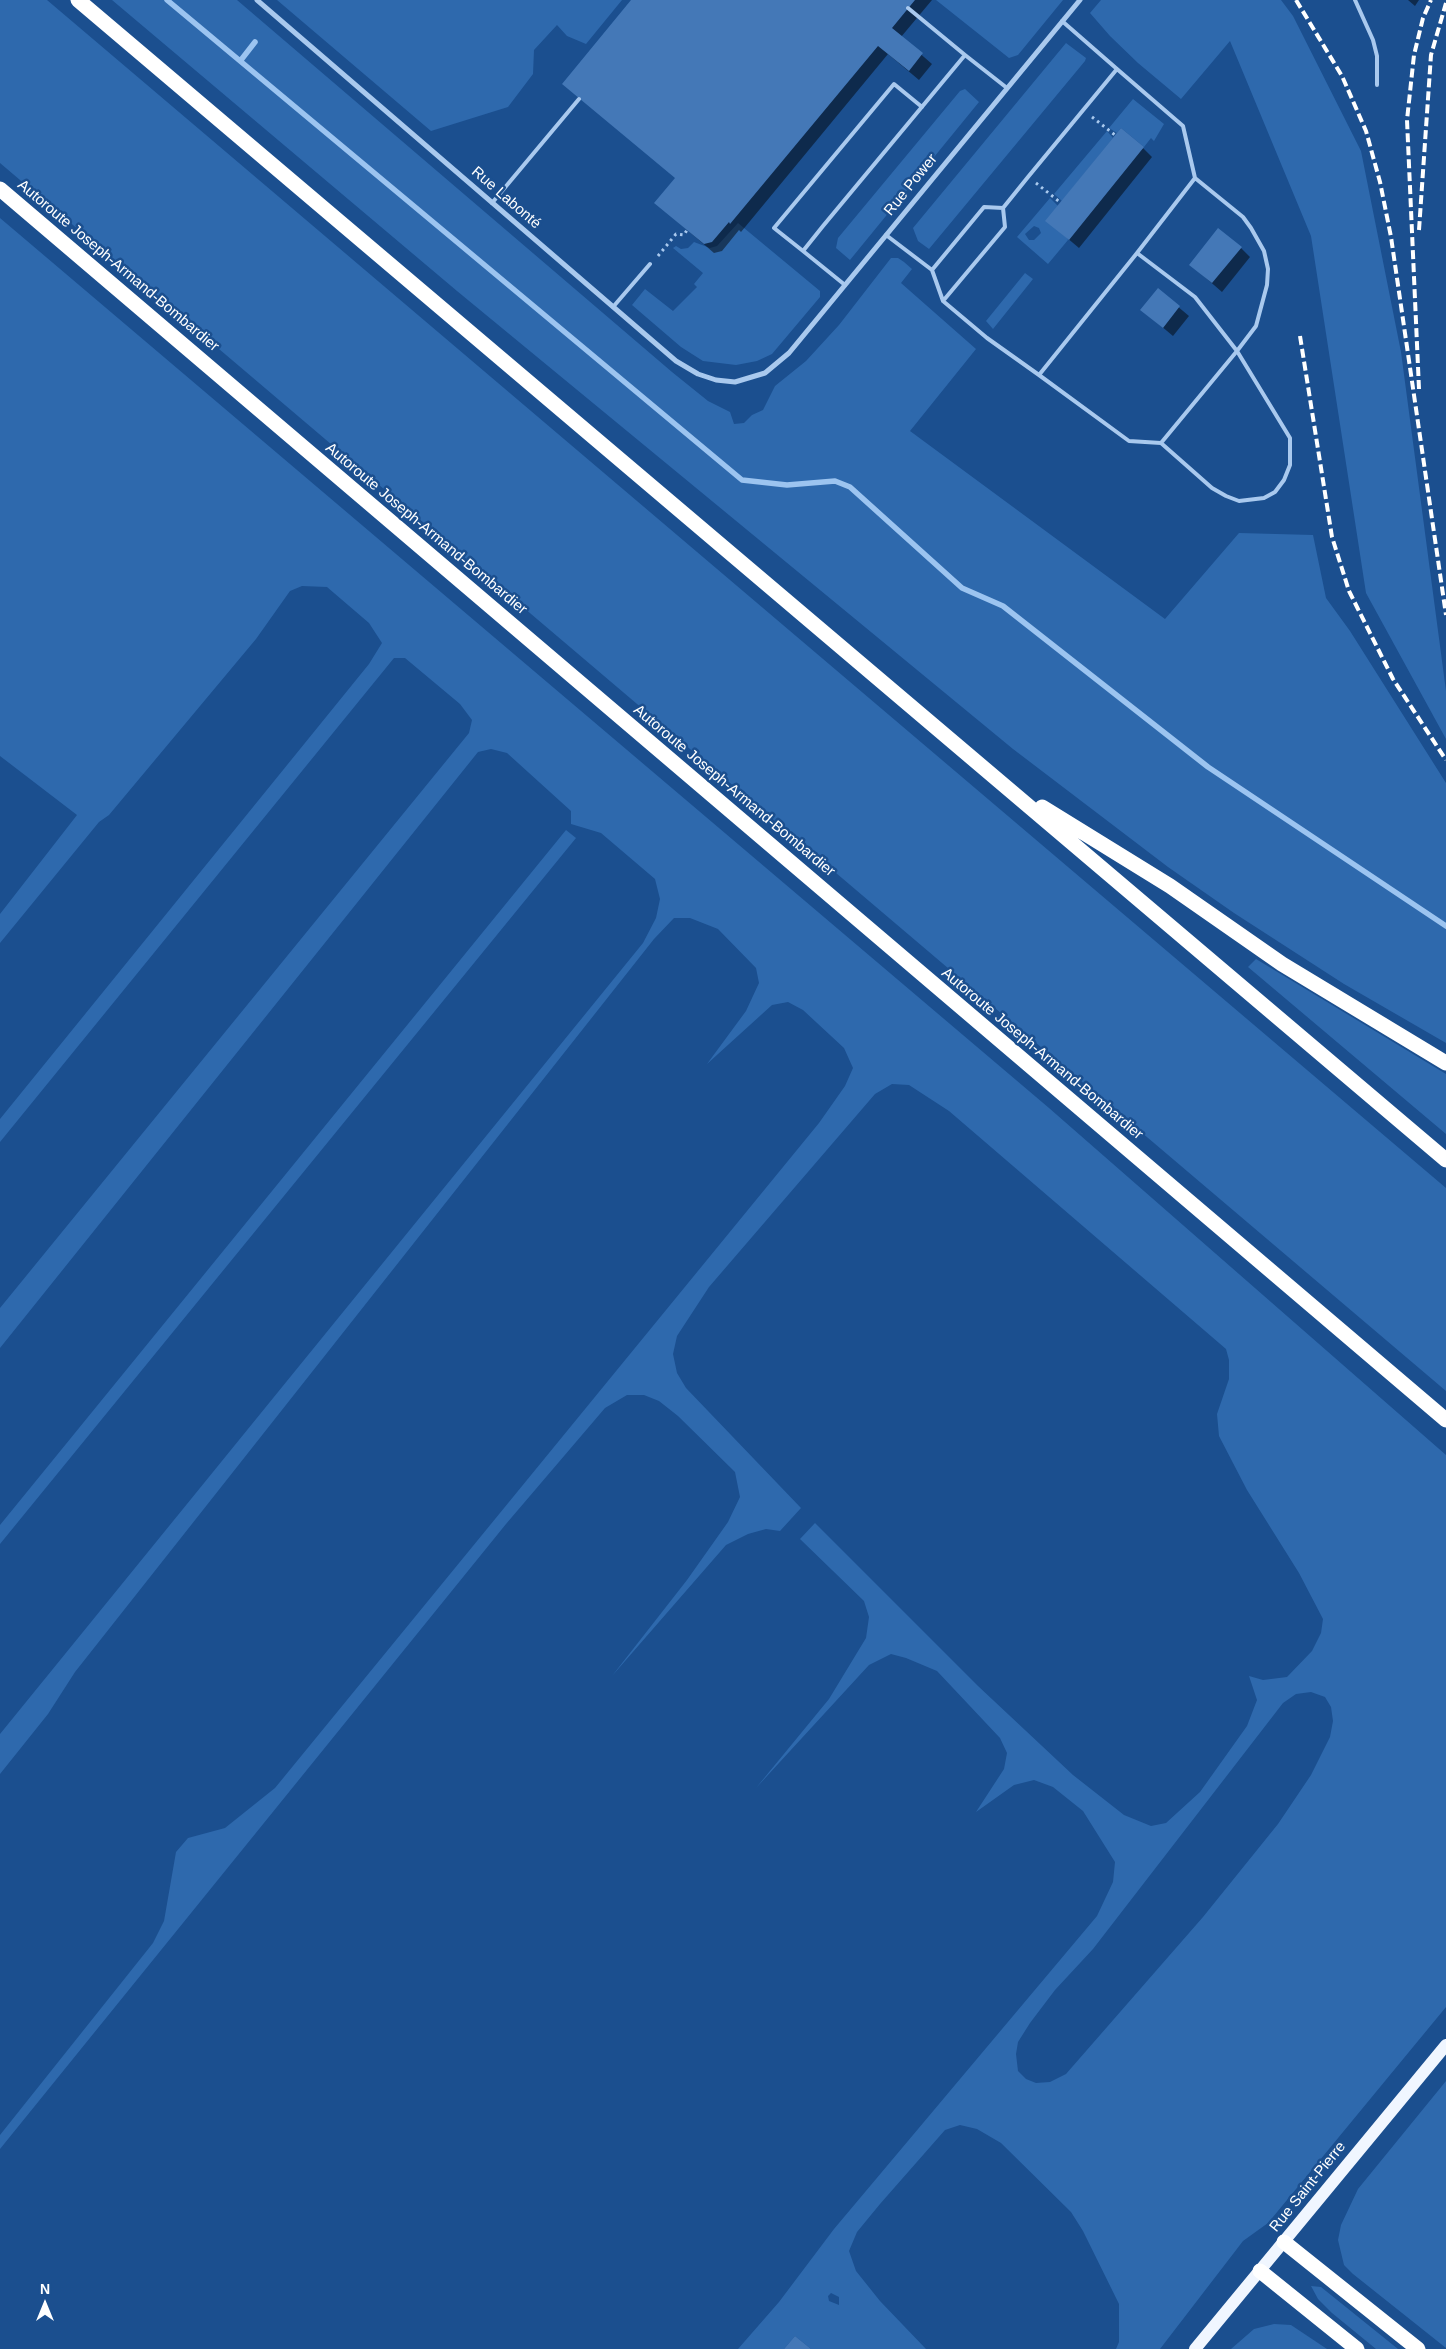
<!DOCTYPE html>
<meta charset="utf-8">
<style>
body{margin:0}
#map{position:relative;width:1446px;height:2349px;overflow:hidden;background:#1b4f8f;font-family:Helvetica,sans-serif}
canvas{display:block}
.north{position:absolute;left:20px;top:2279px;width:50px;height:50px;-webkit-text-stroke:4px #1b4f8f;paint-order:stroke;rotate:0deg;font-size:14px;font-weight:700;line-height:20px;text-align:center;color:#fff}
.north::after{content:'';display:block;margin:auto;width:18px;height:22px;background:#fff;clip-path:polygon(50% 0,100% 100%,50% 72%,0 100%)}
</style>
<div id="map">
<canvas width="1446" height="2349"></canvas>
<div class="north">N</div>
</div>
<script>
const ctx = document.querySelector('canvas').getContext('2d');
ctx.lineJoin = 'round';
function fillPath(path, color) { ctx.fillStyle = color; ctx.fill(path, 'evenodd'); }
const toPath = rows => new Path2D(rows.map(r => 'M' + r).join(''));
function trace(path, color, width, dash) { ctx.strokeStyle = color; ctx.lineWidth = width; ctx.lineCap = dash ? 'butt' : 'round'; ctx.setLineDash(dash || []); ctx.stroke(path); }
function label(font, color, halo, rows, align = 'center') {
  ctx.font = font + ' Helvetica,sans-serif'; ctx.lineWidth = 5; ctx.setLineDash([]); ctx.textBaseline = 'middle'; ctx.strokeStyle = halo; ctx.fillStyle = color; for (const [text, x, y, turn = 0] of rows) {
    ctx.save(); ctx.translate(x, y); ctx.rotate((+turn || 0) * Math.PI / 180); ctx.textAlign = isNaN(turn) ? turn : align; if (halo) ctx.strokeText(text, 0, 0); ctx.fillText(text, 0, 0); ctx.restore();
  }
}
const green = toPath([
 [0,0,47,0,1446,1188,1446,1391,0,163],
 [112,0,237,0,672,372,708,401,730,412,734,424,744,423,752,415,763,410,775,386,806,361,839,325,891,258,898,258,904,262,912,269,901,283,976,349,910,431,1165,619,1239,533,1313,535,1326,598,1350,631,1446,783,1446,1043,1344,984,1234,913,1168,867,1013,749,457,291],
 [277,0,622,0,586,44,567,36,557,25,534,50,533,74,508,107,431,131],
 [936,0,1063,0,1018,55,1009,58],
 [1101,0,1281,0,1293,16,1361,151,1401,352,1446,691,1446,739,1366,593,1311,236,1230,41,1181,99,1138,63,1110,36,1090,13],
 [1066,43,1086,58,1085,61,929,249,918,241,913,228],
 [965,89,979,102,850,260,836,248,838,238,960,91],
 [1133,99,1164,124,1154,141,1151,138,1144,147,1121,128,1117,133,1109,128],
 [1107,131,1113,138,1062,201,1054,194],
 [1050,198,1058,206,1068,240,1048,264,1017,237],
 [1034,226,1039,228,1041,233,1034,240,1029,240,1025,234],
 [0,218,1049,1108,1446,1455,1446,2007,1268,2223,1243,2241,1160,2349,1116,2349,1119,2342,1119,2304,1083,2231,1071,2212,1001,2143,977,2129,960,2125,945,2130,880,2204,857,2232,849,2251,856,2271,880,2301,926,2349,811,2349,795,2336,784,2349,738,2349,779,2302,834,2229,1097,1916,1113,1882,1115,1862,1083,1811,1053,1787,1034,1780,1014,1785,976,1812,1004,1769,1007,1753,1000,1738,937,1671,906,1658,891,1654,869,1665,756,1788,829,1699,866,1638,869,1617,864,1601,800,1539,815,1523,978,1686,1073,1775,1124,1815,1151,1826,1166,1823,1200,1792,1247,1726,1257,1700,1249,1676,1263,1680,1287,1677,1312,1651,1321,1633,1323,1619,1299,1573,1247,1490,1219,1436,1217,1414,1229,1379,1229,1360,1226,1349,949,1111,909,1085,892,1084,875,1094,709,1287,677,1336,673,1354,677,1373,686,1388,801,1508,780,1531,766,1529,748,1534,726,1545,612,1676,687,1580,728,1522,740,1497,735,1472,678,1416,659,1401,644,1395,627,1395,605,1408,506,1524,0,2149,0,2135,153,1943,164,1921,176,1852,188,1838,225,1828,275,1788,819,1123,845,1086,853,1068,844,1048,803,1010,788,1002,772,1005,707,1064,746,1011,759,983,756,968,718,929,690,918,674,918,654,939,75,1672,48,1714,0,1774,0,1734,643,943,656,918,660,899,655,879,601,833,571,824,571,811,507,753,491,749,478,752,0,1348,0,1308,469,733,472,720,460,704,405,658,394,658,0,1142,0,1119,369,664,382,643,369,623,327,587,302,586,290,591,256,639,109,815,99,822,0,943,0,914,77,815,0,756],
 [1311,1692,1325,1697,1331,1707,1333,1721,1330,1737,1311,1775,1278,1824,1203,1917,1066,2074,1050,2082,1036,2083,1026,2079,1018,2071,1016,2054,1018,2042,1030,2023,1055,1990,1093,1949,1283,1703,1296,1694],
 [831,2293,839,2297,839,2305,829,2301,828,2296],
 [738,223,820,291,820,297,772,354,757,361,736,365,703,361,681,347,632,305,645,289,673,311,697,287,694,284,703,273,673,248,676,246,681,249,688,248,694,242,710,248,717,246],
 [1025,273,1033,279,993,329,986,321],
 [566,830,576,838,0,1544,0,1525],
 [1256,959,1446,1074,1446,1134,1248,967],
 [1446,2081,1446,2348,1353,2274,1344,2265,1338,2240,1341,2225,1358,2189],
 [1311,2286,1321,2287,1398,2349,1376,2349,1332,2313,1318,2299],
 [1274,2324,1291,2325,1327,2349,1231,2349,1254,2329]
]);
const shadow = toPath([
 [632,0,932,0,901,37,932,64,919,80,888,54,741,232,739,230,722,251,714,253,656,203,676,178,563,84],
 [1408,0,1419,0,1415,6],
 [1143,148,1152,157,1079,248,1047,221],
 [1241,248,1250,257,1222,292,1191,265],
 [1158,290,1189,316,1173,336,1142,310]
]);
const stream = toPath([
 [167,0,742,480,787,485,835,481,850,487,962,588,1003,606,1208,767,1446,926],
 [241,60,255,42]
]);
const building = toPath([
 [631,0,915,0,892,28,923,53,909,71,878,46,730,224,729,222,712,242,704,244,654,203,675,178,562,84],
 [1121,128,1144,147,1069,240,1045,221],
 [1218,228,1242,247,1212,283,1189,265],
 [1158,288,1180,306,1163,328,1140,310],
 [795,2336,811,2349,784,2349]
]);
const path = toPath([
 [1092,117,1115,135],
 [1036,183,1061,203],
 [658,256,676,234,684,235,687,230]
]);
const lane = toPath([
 [1355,0,1373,40,1377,56,1377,85],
 [908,8,965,55],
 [1117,69,1183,126,1195,178],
 [492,203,579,99],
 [886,235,932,270,984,207,1003,208,1028,177,1117,69,1062,21],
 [803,251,774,228,894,84,922,107],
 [1137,253,1195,178,1243,217,1251,228,1264,251,1268,269,1267,285,1256,326,1237,351,1290,438,1290,465,1284,480,1275,492,1264,498,1239,501,1226,496,1212,488,1161,443],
 [932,270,943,301,1005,227,1003,208],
 [845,285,803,251,823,226,965,55,1007,88],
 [943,301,987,338,1039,375,1129,441,1161,443,1237,351,1195,297,1137,253,1039,375],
 [613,307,650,264]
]);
const street = toPath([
 [257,0,676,361,698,374,716,380,735,382,765,373,789,353,1080,0]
]);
const primary = toPath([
 [1195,2349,1446,2045]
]);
const highway = toPath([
 [78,0,1446,1160],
 [0,189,1446,1420],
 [1042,807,1170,886,1282,964,1446,1063],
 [1284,2242,1418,2349],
 [1260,2271,1357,2349]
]);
const rail = toPath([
 [1296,0,1342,76,1366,131,1380,182,1391,237,1446,615],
 [1419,230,1431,55,1446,3],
 [1300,336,1332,537,1349,591,1393,679,1446,760],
 [1419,389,1407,120,1414,55,1423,18,1431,0]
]);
const streetNames = [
 ["Rue Power",911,185,-51],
 ["Rue Labonté",506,198,41],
 ["Autoroute Joseph-Armand-Bombardier",118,266,40],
 ["Autoroute Joseph-Armand-Bombardier",426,529,40],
 ["Autoroute Joseph-Armand-Bombardier",734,791,40],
 ["Autoroute Joseph-Armand-Bombardier",1042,1054,40],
 ["Rue Saint-Pierre",1308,2187,-51]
];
fillPath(green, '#2e69ad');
fillPath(shadow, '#0007');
trace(stream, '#9cc4f0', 5.5);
fillPath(building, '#4478b7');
trace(path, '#a9c9ee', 3, [2.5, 4]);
trace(lane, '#a9c9ee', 4);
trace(street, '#a9c9ee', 5);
trace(primary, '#f0f6ff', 12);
trace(highway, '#fff', 15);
trace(rail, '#fff', 4, [9, 4]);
label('15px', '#fff', '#1b4f8f', streetNames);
</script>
